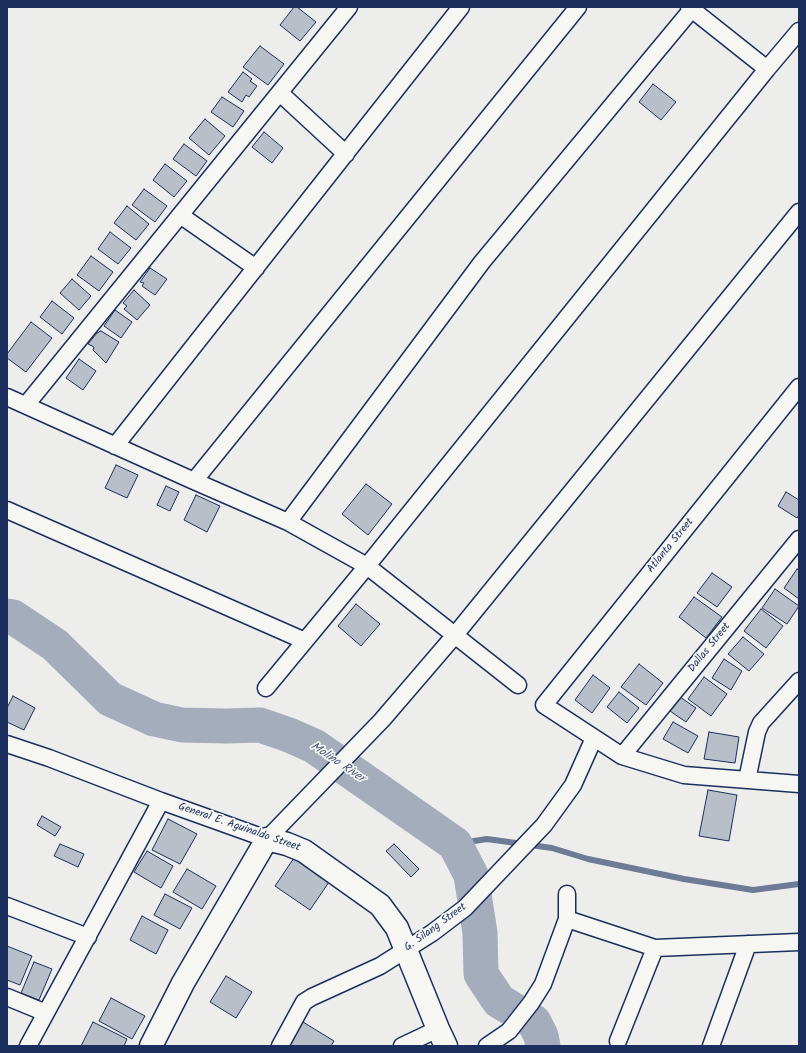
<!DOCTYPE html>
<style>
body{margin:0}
#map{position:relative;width:806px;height:1053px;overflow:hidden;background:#edeeec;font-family:Kalam,sans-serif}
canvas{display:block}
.frame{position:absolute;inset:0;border:8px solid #1b2f5e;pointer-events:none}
</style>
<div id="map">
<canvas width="806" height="1053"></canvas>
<div class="frame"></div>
</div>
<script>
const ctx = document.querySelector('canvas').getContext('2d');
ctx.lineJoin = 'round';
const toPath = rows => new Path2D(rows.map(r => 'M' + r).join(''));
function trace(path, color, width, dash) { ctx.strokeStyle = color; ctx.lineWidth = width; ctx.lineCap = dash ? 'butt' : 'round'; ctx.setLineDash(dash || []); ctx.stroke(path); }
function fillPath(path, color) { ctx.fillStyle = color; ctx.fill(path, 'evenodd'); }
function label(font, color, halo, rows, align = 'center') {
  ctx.font = font + ' Kalam,sans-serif'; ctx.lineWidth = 3.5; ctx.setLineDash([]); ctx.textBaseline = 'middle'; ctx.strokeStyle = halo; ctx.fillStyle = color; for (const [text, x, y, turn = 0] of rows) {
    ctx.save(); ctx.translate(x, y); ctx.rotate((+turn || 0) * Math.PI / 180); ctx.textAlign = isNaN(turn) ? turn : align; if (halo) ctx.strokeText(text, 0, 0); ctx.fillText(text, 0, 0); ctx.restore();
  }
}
const stream = toPath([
 [455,844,487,839,552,848,588,859,684,879,753,890,799,884]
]);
const river = toPath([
 [7,616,13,617,55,645,110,699,154,719,182,725,226,726,260,725,289,735,314,746,379,791,455,844,471,875,480,933,481,974,499,1001,534,1022,541,1036,543,1046]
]);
const building = toPath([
 [294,7,297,7,316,22,300,41,280,25,294,7],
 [260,46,284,64,268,85,243,67,260,46],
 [243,72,252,79,250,81,257,86,249,97,246,95,242,102,228,92,243,72],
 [653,84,676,102,661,120,639,102,653,84],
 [222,97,244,111,233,127,211,112,222,97],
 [205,119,225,136,209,155,189,138,205,119],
 [264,132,283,148,272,163,252,147,264,132],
 [184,144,207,161,196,176,173,159,184,144],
 [165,164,187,181,174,197,153,180,165,164],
 [144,189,167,206,155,222,132,205,144,189],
 [127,206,149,224,136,240,114,223,127,206],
 [110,232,131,248,118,264,98,249,110,232],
 [91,256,113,272,99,291,77,275,91,256],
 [150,268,167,279,155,295,142,286,144,283,140,282,150,268],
 [72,279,91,296,79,310,60,293,72,279],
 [134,290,150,305,137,320,124,309,127,306,123,303,134,290],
 [52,301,74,318,62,334,40,317,52,301],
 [115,310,132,322,121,338,104,326,115,310],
 [31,322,52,338,26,372,7,358,7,354,31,322],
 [101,331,119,342,106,363,93,350,94,347,88,344,97,333,101,331],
 [79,359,96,371,83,390,66,378,79,359],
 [116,465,138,475,127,498,105,488,116,465],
 [366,484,392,504,368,535,342,514,366,484],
 [166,486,179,492,170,511,157,505,166,486],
 [786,492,799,500,799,515,797,518,778,506,786,492],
 [196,495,220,506,207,532,184,520,196,495],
 [797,569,799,570,799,599,784,588,797,569],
 [712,573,732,587,717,607,697,593,712,573],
 [775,589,799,606,787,624,762,608,775,589],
 [694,597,722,617,706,638,679,617,694,597],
 [356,604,380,624,361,646,338,626,356,604],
 [761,609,783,626,766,648,744,631,761,609],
 [743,637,764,654,749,671,728,654,743,637],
 [724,659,742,671,731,690,712,678,724,659],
 [639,664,663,683,646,705,621,687,639,664],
 [593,675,610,688,592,713,575,700,593,675],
 [704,677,727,694,711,716,688,699,704,677],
 [619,692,639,708,627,723,607,707,619,692],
 [13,696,35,708,24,730,7,722,7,708,13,696],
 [680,697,696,708,686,722,670,711,680,697],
 [673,722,698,736,688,753,663,739,673,722],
 [709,732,739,737,735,763,704,759,709,732],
 [708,790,737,795,729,841,699,836,708,790],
 [42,816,61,827,55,836,37,825,42,816],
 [168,819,197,834,180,864,152,850,168,819],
 [60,844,84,854,78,867,54,856,60,844],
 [394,844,419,869,411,877,386,851,394,844],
 [147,851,173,866,161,888,134,872,147,851],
 [294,858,329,882,310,910,275,886,294,858],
 [187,869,216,886,202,909,173,892,187,869],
 [165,894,192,908,180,929,154,915,165,894],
 [142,916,168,930,156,954,130,940,142,916],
 [7,946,32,956,20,985,7,980,7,946],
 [34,962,52,969,39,1000,21,993,34,962],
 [226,976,252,992,236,1018,210,1002,226,976],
 [111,998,145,1016,132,1039,99,1021,111,998],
 [93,1022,127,1039,124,1046,81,1046,93,1022],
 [303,1022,334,1041,331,1046,288,1046,303,1022]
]);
const street = toPath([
 [689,7,767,69],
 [280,93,346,154],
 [180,215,256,268],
 [799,387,544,705,622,756,684,775,799,784],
 [7,397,194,481,288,522,367,566,518,685],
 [26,405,349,7],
 [115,446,461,7],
 [194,481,578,7],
 [7,510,305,641],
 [288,522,482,262,692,9],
 [266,688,367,566,767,69,799,31],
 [7,744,49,758,161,801,267,839,382,720,455,635,799,212],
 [622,756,799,539],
 [747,780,757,732,761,723,799,681],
 [7,906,88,937],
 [567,919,655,948,799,942],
 [7,997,46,1013],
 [618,1041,655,948],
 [28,1046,161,801],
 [280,1046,304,1002,312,997,380,966,432,933,465,908,544,825,573,785,594,738],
 [402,1046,438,1029],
 [487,1046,509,1031,531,1003,543,984,567,919,567,894],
 [711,1046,748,944]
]);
const secondary = toPath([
 [151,1046,183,983,267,839,287,844,304,851,380,905,397,928,438,1029,446,1046]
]);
const streetNames = [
 ["Atlanta Street",671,546,-51],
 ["Dallas Street",710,648,-51],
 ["General E. Aguinaldo Street",239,828,19],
 ["G. Silang Street",436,928,-36]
];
const waterNames = [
 ["Molino River",337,763,34]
];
trace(stream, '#6e7a96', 6);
trace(river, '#a5acbc', 35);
fillPath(building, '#b9bfc8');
trace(building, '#1b2f5e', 1);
trace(street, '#1b2f5e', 19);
trace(secondary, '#1b2f5e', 25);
trace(street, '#f6f6f2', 16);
trace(secondary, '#f6f6f2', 22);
label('11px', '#1b2f5e', '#f6f6f2', streetNames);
label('italic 12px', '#44547a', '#f6f6f2', waterNames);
</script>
